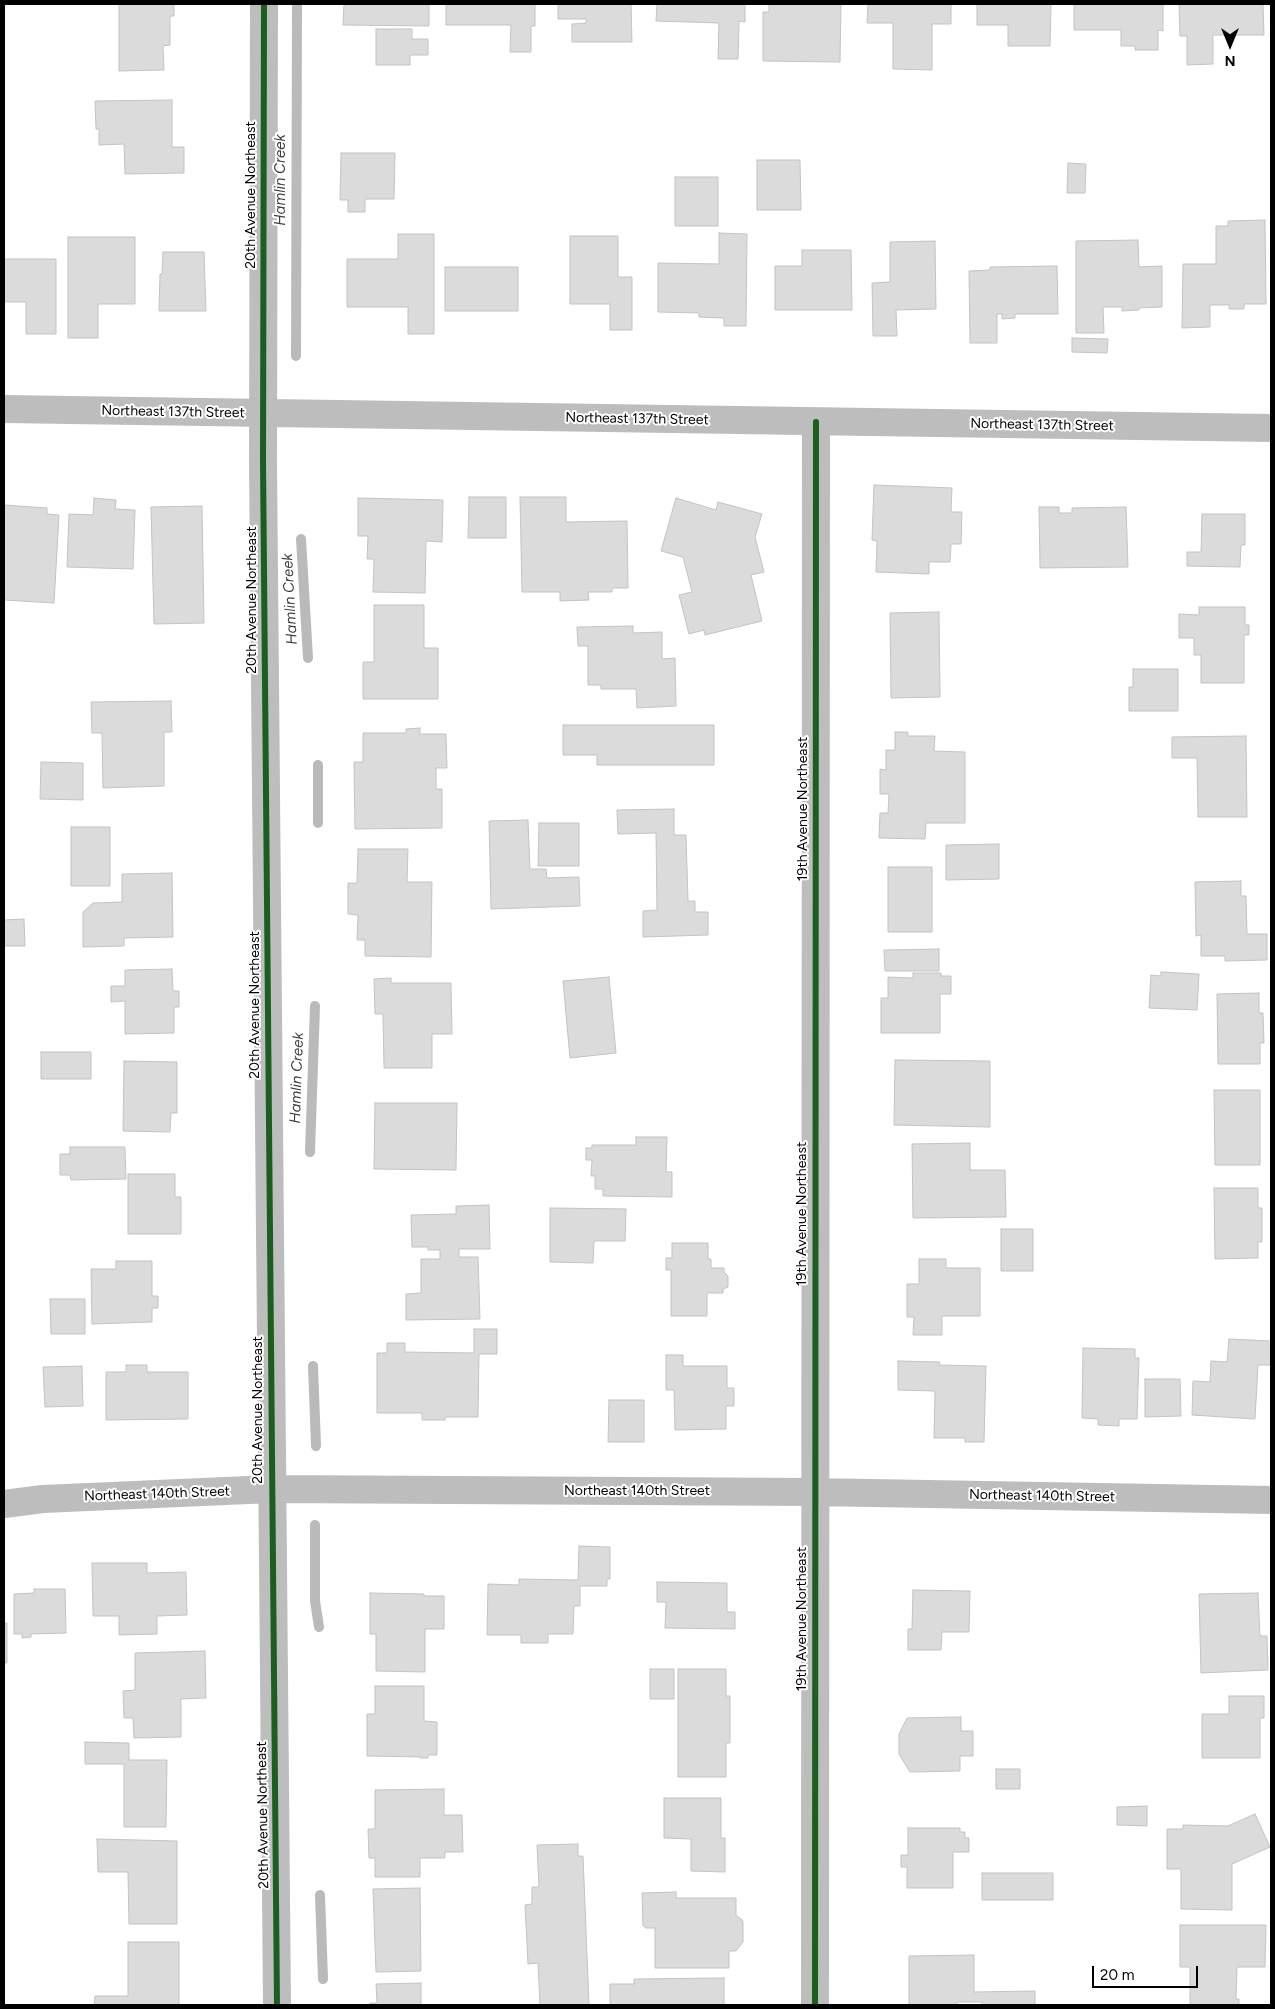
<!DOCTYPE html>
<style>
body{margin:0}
#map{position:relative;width:1275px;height:2009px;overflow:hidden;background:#fff;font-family:Figtree,sans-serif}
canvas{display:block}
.frame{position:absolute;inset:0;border:5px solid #000;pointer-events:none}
.north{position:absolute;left:1205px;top:20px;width:50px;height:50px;-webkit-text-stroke:4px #fff;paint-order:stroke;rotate:180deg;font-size:14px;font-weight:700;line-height:20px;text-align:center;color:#000}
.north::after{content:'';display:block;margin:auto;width:18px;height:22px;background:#000;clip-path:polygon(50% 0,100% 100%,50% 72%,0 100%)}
.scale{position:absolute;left:1092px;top:1966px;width:106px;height:22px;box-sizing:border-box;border:2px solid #000;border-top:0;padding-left:6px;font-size:15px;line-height:18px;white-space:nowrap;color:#000;-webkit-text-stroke:4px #fff;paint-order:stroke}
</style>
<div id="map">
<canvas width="1275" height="2009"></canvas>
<div class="frame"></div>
<div class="north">N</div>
<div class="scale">20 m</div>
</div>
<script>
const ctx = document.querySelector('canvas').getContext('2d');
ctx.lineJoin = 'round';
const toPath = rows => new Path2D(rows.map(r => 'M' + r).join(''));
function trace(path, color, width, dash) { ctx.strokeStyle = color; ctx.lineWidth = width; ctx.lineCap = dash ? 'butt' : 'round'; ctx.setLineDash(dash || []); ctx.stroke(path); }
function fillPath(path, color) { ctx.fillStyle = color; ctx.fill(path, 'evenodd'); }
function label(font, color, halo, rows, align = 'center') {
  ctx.font = font + ' Figtree,sans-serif'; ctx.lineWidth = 4; ctx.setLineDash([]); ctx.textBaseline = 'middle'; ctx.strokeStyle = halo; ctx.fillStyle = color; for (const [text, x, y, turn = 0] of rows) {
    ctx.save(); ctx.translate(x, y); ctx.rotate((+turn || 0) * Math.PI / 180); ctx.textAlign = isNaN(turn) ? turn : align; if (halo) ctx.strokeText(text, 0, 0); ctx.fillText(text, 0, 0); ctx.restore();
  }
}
const stream = toPath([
 [296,356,297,4],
 [301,539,308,658],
 [318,765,318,823],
 [310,1152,315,1006],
 [313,1366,316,1446],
 [315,1525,315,1601,319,1627],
 [320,1895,323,1979]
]);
const building = toPath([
 [119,4,174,4,174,16,170,16,170,45,163,46,164,70,119,71,119,4],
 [344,4,429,4,429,26,343,25,344,4],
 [446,4,535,4,535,26,531,26,531,52,510,52,511,25,446,25,446,4],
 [558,4,631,4,632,42,572,42,572,24,586,23,586,19,558,19,558,4],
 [657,4,745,4,745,22,739,21,738,59,718,59,719,23,656,21,657,4],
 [769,4,841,4,840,62,763,61,763,12,769,12,769,4],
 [868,4,951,4,951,24,932,24,932,70,893,69,893,23,867,23,868,4],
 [977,4,1051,4,1050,46,1008,46,1008,25,977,25,977,4],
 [1074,4,1163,4,1163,31,1158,30,1158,50,1135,50,1135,46,1121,46,1121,30,1074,30,1074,4],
 [1179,4,1263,4,1264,35,1213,35,1213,64,1187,65,1187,36,1180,36,1179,4],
 [376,29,412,29,412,39,428,39,428,55,410,55,410,65,376,65,376,29],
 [172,100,172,147,184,147,184,173,125,174,124,144,99,145,99,129,96,129,95,101,172,100],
 [341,153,395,153,394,199,365,199,365,212,348,212,348,200,340,200,341,153],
 [757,160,800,160,801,210,757,210,757,160],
 [1068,163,1086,164,1085,193,1067,193,1068,163],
 [675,177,718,177,718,226,675,226,675,177],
 [1265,220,1266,304,1244,304,1244,309,1229,309,1229,305,1210,305,1210,327,1182,328,1183,264,1216,264,1216,226,1228,226,1228,221,1265,220],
 [719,233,747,234,746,326,724,326,724,318,699,317,699,313,658,312,658,263,719,264,719,233],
 [398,234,434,234,434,334,408,334,408,307,347,307,347,259,398,259,398,234],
 [570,236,618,236,618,277,632,277,632,330,610,330,610,304,570,304,570,236],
 [68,237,135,237,135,304,98,304,98,338,68,338,68,237],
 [1138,240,1139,267,1162,266,1162,307,1139,308,1139,310,1122,311,1122,307,1103,307,1104,333,1076,333,1076,241,1138,240],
 [935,241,936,309,896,310,897,336,873,336,872,283,890,282,890,242,935,241],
 [802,250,851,250,852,310,775,310,775,266,802,266,802,250],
 [163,252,204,252,206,311,159,311,160,274,162,274,163,252],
 [4,259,56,259,56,334,26,334,26,302,4,302,4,259],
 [1057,266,1058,314,1015,314,1015,318,1002,319,1002,314,997,314,997,343,970,343,969,271,990,270,990,267,1057,266],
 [445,267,518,267,518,311,445,311,445,267],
 [1072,338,1108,339,1107,353,1072,352,1072,338],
 [874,485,952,488,951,512,962,512,961,544,951,544,950,562,929,562,929,574,876,572,877,541,872,540,874,485],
 [469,497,506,497,506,538,468,538,469,497],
 [520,497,566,497,566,522,627,521,628,588,612,588,612,592,588,592,589,600,560,601,560,592,522,592,520,497],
 [94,498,116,500,115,509,135,510,133,569,67,567,69,514,93,515,94,498],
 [358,498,443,500,442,542,426,541,425,593,373,592,374,559,367,559,368,536,358,536,358,498],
 [676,498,716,510,718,502,762,514,755,537,764,572,751,575,762,621,705,635,704,630,689,634,679,595,692,592,683,557,661,551,676,498],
 [4,505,47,508,47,514,59,515,54,603,4,600,4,505],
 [202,506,204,623,154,624,151,507,202,506],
 [1039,507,1059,507,1059,513,1072,513,1072,508,1126,507,1128,567,1040,568,1039,507],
 [1202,514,1245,514,1245,545,1241,545,1240,567,1187,566,1187,552,1201,552,1202,514],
 [374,605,424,605,424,648,438,648,438,699,363,699,363,662,374,662,374,605],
 [1199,607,1245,607,1245,625,1249,625,1249,635,1244,635,1244,683,1201,683,1201,655,1194,655,1194,638,1179,638,1179,614,1199,615,1199,607],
 [939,612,940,697,891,698,890,613,939,612],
 [633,626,633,633,662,632,662,659,675,658,676,706,637,708,636,689,601,689,601,685,588,685,588,646,578,646,577,627,633,626],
 [1133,669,1178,669,1178,711,1129,711,1129,687,1133,687,1133,669],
 [171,701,172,732,164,732,164,786,103,788,102,733,92,733,91,702,171,701],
 [563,725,714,725,714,765,597,765,597,755,563,755,563,725],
 [420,728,420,734,446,734,447,768,436,768,436,789,442,789,442,828,355,829,354,762,363,762,363,733,406,733,406,729,420,728],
 [895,732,908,732,908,736,935,736,934,751,965,752,965,823,926,823,925,839,879,838,880,813,888,813,889,794,880,794,880,769,886,770,886,750,895,750,895,732],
 [1246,736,1247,817,1198,817,1197,758,1172,758,1172,737,1246,736],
 [41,762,83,763,83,800,40,799,41,762],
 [674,809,674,835,686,835,688,901,695,901,695,912,708,912,708,935,643,937,643,911,657,910,656,833,618,834,617,810,674,809],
 [528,820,530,869,546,869,547,878,579,877,580,906,491,909,489,821,528,820],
 [539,823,579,823,579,866,538,866,539,823],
 [71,827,110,827,110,886,71,886,71,827],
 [999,844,999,879,946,880,946,845,999,844],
 [358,849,408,849,407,882,432,882,431,957,365,956,365,940,357,940,358,915,348,914,348,883,357,883,358,849],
 [888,867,932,867,932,932,888,932,888,867],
 [172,873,173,937,124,938,124,946,83,947,83,912,93,903,122,902,122,874,172,873],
 [1241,881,1241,896,1246,896,1247,934,1267,934,1267,960,1225,961,1225,956,1201,956,1201,935,1196,936,1195,882,1241,881],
 [24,919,25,946,4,946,4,920,24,919],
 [939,949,939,971,885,971,884,950,939,949],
 [172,969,173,991,179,991,179,1007,174,1007,174,1033,125,1034,125,1001,111,1002,111,986,125,986,125,970,172,969],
 [1161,972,1199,974,1197,1010,1149,1008,1151,975,1161,976,1161,972],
 [913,973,941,973,941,976,951,976,951,994,940,994,940,1033,881,1033,881,998,888,998,888,977,913,978,913,973],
 [609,977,616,1053,570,1058,563,981,609,977],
 [391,978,391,983,451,983,452,1034,432,1034,432,1068,384,1068,383,1014,375,1014,374,979,391,978],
 [1259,993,1259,1013,1263,1013,1264,1043,1260,1043,1260,1064,1218,1064,1217,994,1259,993],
 [41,1052,91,1052,91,1079,41,1079,41,1052],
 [895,1060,990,1061,990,1127,894,1125,895,1060],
 [124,1061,177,1062,177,1113,171,1113,170,1132,123,1131,124,1061],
 [1214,1090,1260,1090,1260,1165,1215,1165,1214,1090],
 [375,1103,457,1103,456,1170,374,1169,375,1103],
 [636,1137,667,1137,666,1172,672,1172,672,1197,603,1196,603,1189,595,1189,595,1176,591,1176,592,1160,586,1160,586,1148,592,1148,592,1145,636,1145,636,1137],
 [970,1143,970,1170,1005,1170,1006,1217,913,1218,912,1144,970,1143],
 [70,1147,125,1147,126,1179,71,1180,70,1175,60,1175,60,1154,70,1154,70,1147],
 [128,1174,175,1174,175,1197,181,1197,181,1234,128,1234,128,1174],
 [1214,1188,1258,1188,1258,1208,1262,1208,1262,1242,1258,1242,1258,1258,1215,1259,1214,1188],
 [489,1205,490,1249,459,1249,459,1257,478,1257,480,1319,406,1320,406,1294,421,1293,421,1259,440,1259,440,1250,428,1250,428,1247,412,1247,411,1215,456,1214,456,1206,489,1205],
 [550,1208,626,1209,625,1241,594,1241,593,1263,550,1262,550,1208],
 [1001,1229,1033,1229,1033,1271,1001,1271,1001,1229],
 [672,1243,708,1243,708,1259,711,1259,711,1268,724,1268,724,1272,728,1276,728,1287,723,1289,723,1293,707,1293,707,1316,671,1316,671,1270,666,1270,666,1258,672,1258,672,1243],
 [919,1259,946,1259,946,1268,980,1268,980,1316,942,1316,942,1335,913,1335,914,1317,907,1317,907,1284,919,1284,919,1259],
 [116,1261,152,1261,152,1296,158,1296,158,1308,152,1308,152,1322,92,1324,91,1269,116,1269,116,1261],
 [50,1299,85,1299,85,1334,51,1334,50,1299],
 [474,1329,497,1329,497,1354,479,1354,478,1417,445,1417,445,1420,422,1420,422,1413,377,1413,377,1353,387,1353,387,1343,405,1343,405,1352,474,1353,474,1329],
 [1229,1339,1271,1341,1271,1365,1258,1365,1255,1419,1192,1415,1193,1381,1210,1382,1211,1361,1227,1362,1229,1339],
 [1083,1348,1135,1349,1135,1358,1139,1358,1137,1419,1119,1419,1119,1426,1098,1425,1098,1419,1082,1418,1083,1348],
 [666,1355,683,1355,683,1366,727,1366,727,1388,734,1388,734,1406,726,1406,726,1429,675,1430,674,1390,666,1390,666,1355],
 [898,1361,940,1362,939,1365,986,1366,984,1442,965,1442,965,1438,934,1438,935,1391,898,1390,898,1361],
 [126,1365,147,1365,147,1372,188,1372,188,1419,106,1420,106,1372,126,1372,126,1365],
 [82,1366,83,1406,45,1407,43,1367,82,1366],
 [1145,1379,1180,1379,1181,1416,1145,1417,1145,1379],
 [609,1400,644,1400,644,1442,608,1442,609,1400],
 [579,1546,610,1547,610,1579,607,1579,607,1586,580,1586,580,1606,574,1606,573,1634,548,1634,548,1643,521,1643,521,1635,487,1635,488,1584,519,1585,519,1579,578,1580,579,1546],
 [92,1563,147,1563,147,1573,186,1572,187,1615,157,1616,157,1634,119,1635,119,1616,93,1616,92,1563],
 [657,1582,727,1583,727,1612,735,1612,735,1629,665,1628,666,1602,657,1602,657,1582],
 [34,1589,65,1589,66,1633,31,1634,31,1637,22,1638,22,1634,14,1634,14,1594,34,1593,34,1589],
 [913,1590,970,1591,969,1632,942,1632,941,1650,908,1650,908,1629,912,1629,913,1590],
 [370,1593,424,1594,424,1596,444,1596,444,1629,425,1629,425,1672,376,1671,376,1634,370,1634,370,1593],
 [1258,1593,1260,1636,1267,1636,1268,1670,1201,1673,1199,1594,1258,1593],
 [4,1623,7,1623,7,1663,4,1663,4,1623],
 [205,1651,206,1698,181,1699,181,1737,134,1738,133,1718,124,1718,123,1691,135,1690,135,1653,205,1651],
 [650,1669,674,1669,674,1699,650,1699,650,1669],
 [678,1669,726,1669,726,1696,730,1696,730,1743,726,1743,726,1777,678,1777,678,1669],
 [375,1686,424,1686,424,1721,437,1722,437,1755,429,1755,428,1758,420,1758,420,1757,367,1756,367,1714,375,1714,375,1686],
 [1229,1696,1264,1696,1264,1718,1260,1718,1260,1758,1202,1758,1202,1714,1229,1714,1229,1696],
 [961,1717,961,1731,973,1731,973,1756,960,1756,960,1771,910,1772,899,1754,899,1734,907,1718,961,1717],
 [85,1742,129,1743,129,1760,167,1760,166,1827,124,1827,124,1764,85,1764,85,1742],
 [996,1769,1020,1769,1020,1789,996,1789,996,1769],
 [444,1789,444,1815,462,1815,463,1852,445,1852,445,1858,420,1858,420,1877,375,1877,375,1858,369,1858,368,1829,375,1829,375,1790,444,1789],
 [664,1798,721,1798,721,1838,725,1838,725,1872,691,1871,691,1839,664,1838,664,1798],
 [1147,1806,1147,1826,1117,1825,1117,1807,1147,1806],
 [1255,1814,1270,1847,1232,1864,1232,1910,1181,1909,1181,1869,1167,1869,1167,1829,1183,1829,1183,1825,1228,1826,1255,1814],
 [908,1828,960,1828,960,1832,965,1832,965,1838,969,1838,969,1852,953,1852,953,1888,907,1888,907,1867,901,1867,901,1855,908,1855,908,1828],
 [97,1839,177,1841,177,1924,129,1924,128,1872,98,1872,97,1839],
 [578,1844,578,1856,583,1856,589,2005,540,2005,538,1963,528,1964,525,1905,532,1904,532,1887,539,1887,537,1845,578,1844],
 [982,1873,1053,1873,1053,1900,982,1900,982,1873],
 [420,1888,421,1971,376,1972,373,1889,420,1888],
 [676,1892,676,1898,736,1898,736,1915,743,1921,743,1942,736,1951,729,1951,729,1968,655,1968,655,1928,645,1928,645,1926,643,1926,642,1893,676,1892],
 [1180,1925,1266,1925,1265,1967,1237,1967,1236,1999,1239,1999,1239,2005,1190,2005,1190,1967,1180,1967,1180,1925],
 [128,1942,179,1942,179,2005,94,2005,95,1996,128,1996,128,1942],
 [974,1955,974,1992,1035,1991,1035,2005,982,2005,982,2002,957,2002,957,2005,909,2005,909,1956,974,1955],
 [724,1978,724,2005,610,2005,610,1984,634,1984,634,1979,724,1978],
 [421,1983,421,2005,370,2005,370,2003,377,2003,376,1984,421,1983]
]);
const minor = toPath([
 [264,4,263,461,277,2005],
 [4,409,1271,428],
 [4,1504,43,1499,271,1489,814,1492,1271,1500],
 [815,2005,816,422]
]);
const cycleway = toPath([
 [264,4,263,461,277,2005],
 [815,2005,816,422]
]);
const streetNames = [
 ["20th Avenue Northeast",251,195,-90],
 ["Northeast 137th Street",173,412,1],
 ["Northeast 137th Street",637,419,1],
 ["Northeast 137th Street",1042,425,1],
 ["20th Avenue Northeast",252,600,-90],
 ["19th Avenue Northeast",803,809,-90],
 ["20th Avenue Northeast",255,1005,-90],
 ["19th Avenue Northeast",802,1214,-90],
 ["20th Avenue Northeast",258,1410,-90],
 ["Northeast 140th Street",637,1491],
 ["Northeast 140th Street",157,1494,-2],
 ["Northeast 140th Street",1042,1496,1],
 ["19th Avenue Northeast",802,1619,-90],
 ["20th Avenue Northeast",263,1815,-91]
];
const waterNames = [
 ["Hamlin Creek",281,180,-90],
 ["Hamlin Creek",290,599,-93],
 ["Hamlin Creek",297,1078,-88]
];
trace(stream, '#bababa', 10);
fillPath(building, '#dbdbdb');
trace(building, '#c3c3c3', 1);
trace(minor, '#bdbdbd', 28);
trace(cycleway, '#1b5e20', 6);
label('14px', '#000', '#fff', streetNames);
label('italic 15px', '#3d3d3d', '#fff', waterNames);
</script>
